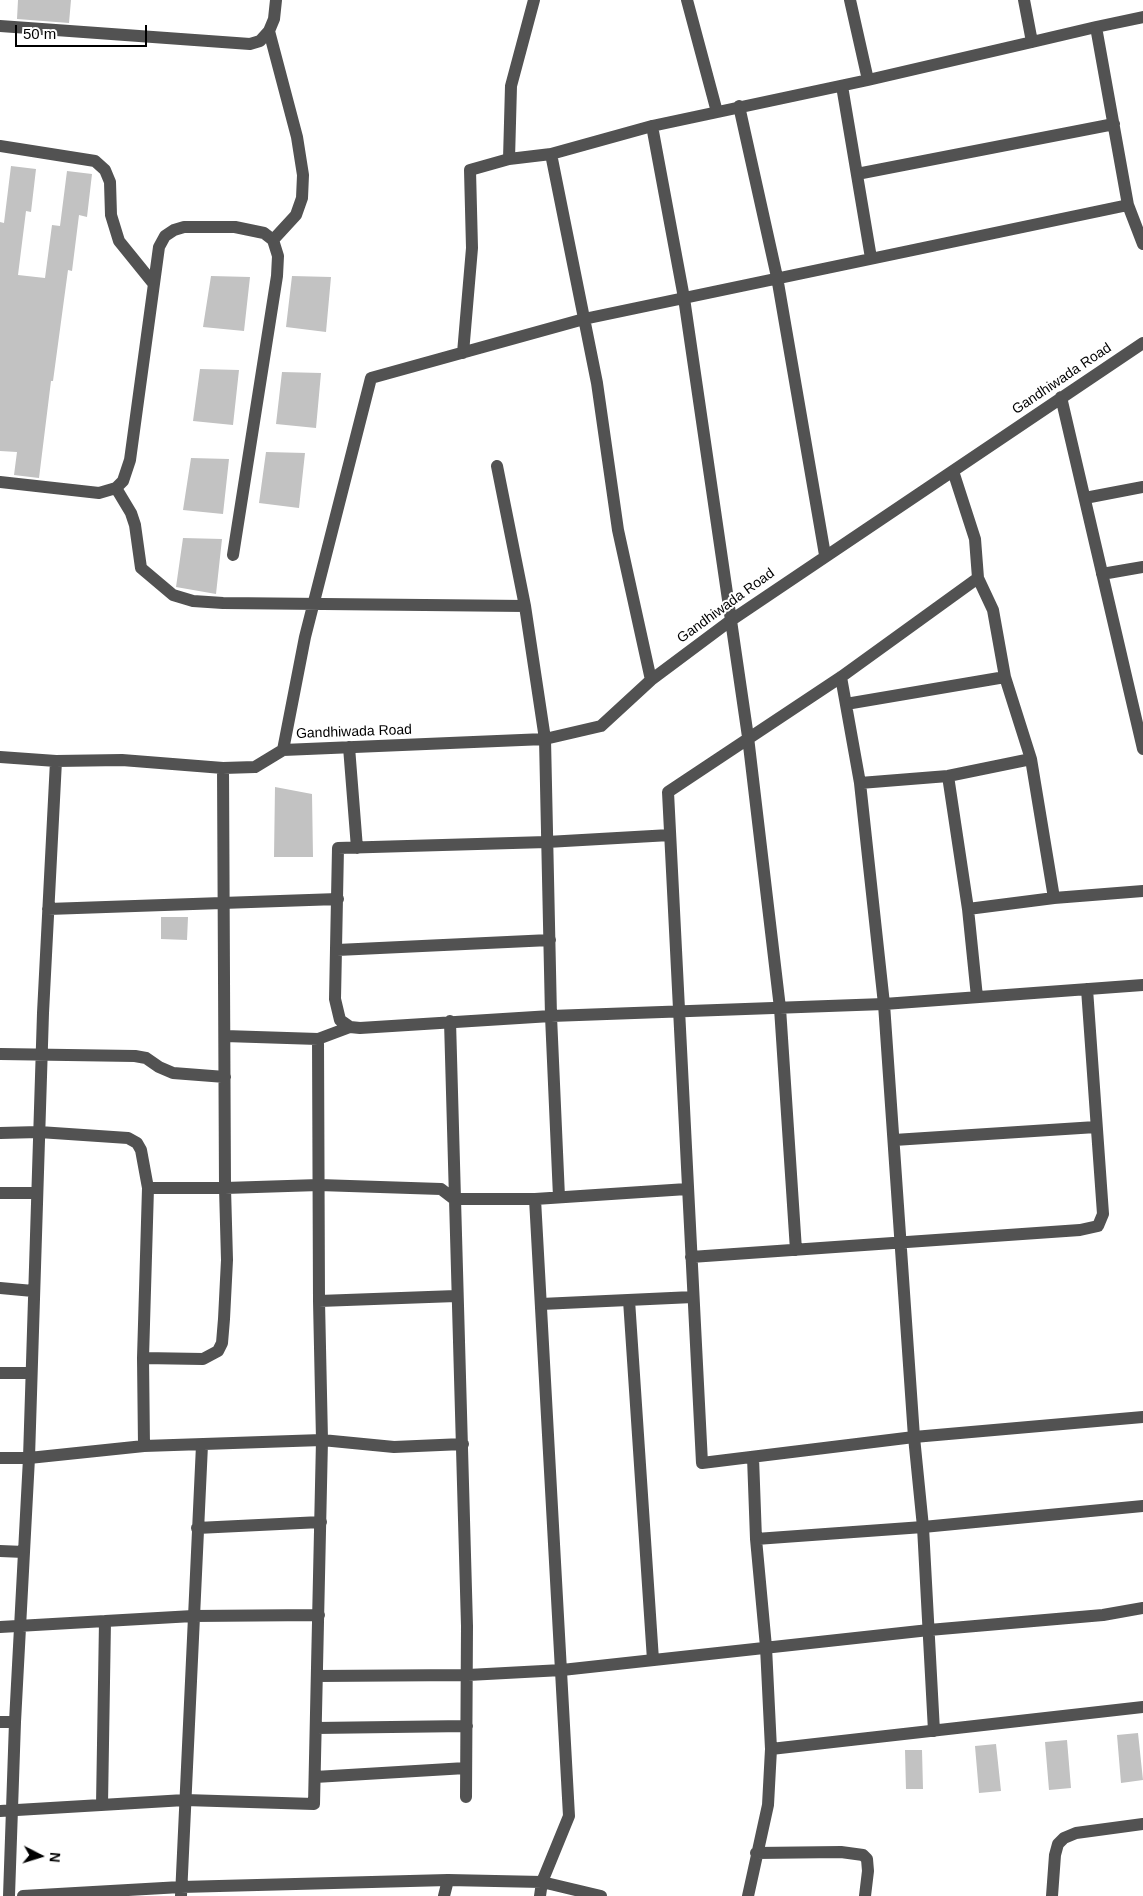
<!DOCTYPE html>
<style>
body{margin:0}
#map{position:relative;width:1143px;height:1896px;overflow:hidden;background:#fff;font-family:Helvetica,sans-serif}
canvas{display:block}
.north{position:absolute;left:15px;top:1831px;width:50px;height:50px;-webkit-text-stroke:4px #fff;paint-order:stroke;rotate:95deg;font-size:14px;font-weight:700;line-height:20px;text-align:center;color:#000}
.north::after{content:'';display:block;margin:auto;width:18px;height:22px;background:#000;clip-path:polygon(50% 0,100% 100%,50% 72%,0 100%)}
.scale{position:absolute;left:15px;top:25px;width:132px;height:22px;box-sizing:border-box;border:2px solid #000;border-top:0;padding-left:6px;font-size:15px;line-height:18px;white-space:nowrap;color:#000;-webkit-text-stroke:4px #fff;paint-order:stroke}
</style>
<div id="map">
<canvas width="1143" height="1896"></canvas>
<div class="north">N</div>
<div class="scale">50 m</div>
</div>
<script>
const ctx = document.querySelector('canvas').getContext('2d');
ctx.lineJoin = 'round';
function fillPath(path, color) { ctx.fillStyle = color; ctx.fill(path, 'evenodd'); }
const toPath = rows => new Path2D(rows.map(r => 'M' + r).join(''));
function trace(path, color, width, dash) { ctx.strokeStyle = color; ctx.lineWidth = width; ctx.lineCap = dash ? 'butt' : 'round'; ctx.setLineDash(dash || []); ctx.stroke(path); }
function label(font, color, halo, rows, align = 'center') {
  ctx.font = font + ' Helvetica,sans-serif'; ctx.lineWidth = 4; ctx.setLineDash([]); ctx.textBaseline = 'middle'; ctx.strokeStyle = halo; ctx.fillStyle = color; for (const [text, x, y, turn = 0] of rows) {
    ctx.save(); ctx.translate(x, y); ctx.rotate((+turn || 0) * Math.PI / 180); ctx.textAlign = isNaN(turn) ? turn : align; if (halo) ctx.strokeText(text, 0, 0); ctx.fillText(text, 0, 0); ctx.restore();
  }
}
const building = toPath([
 [18,0,71,0,69,23,17,19],
 [11,166,36,169,31,212,26,211,18,275,45,278,52,225,60,226,67,171,92,174,87,217,79,215,72,271,68,270,53,381,51,381,39,478,14,475,17,452,0,451,0,222,4,223],
 [211,276,250,277,244,331,203,327],
 [292,276,331,277,326,332,286,327],
 [200,369,239,370,233,425,193,421],
 [282,372,321,373,316,428,276,424],
 [266,452,305,453,299,508,259,503],
 [191,458,229,459,223,514,183,510],
 [183,538,222,539,216,594,176,587],
 [275,787,312,794,313,857,274,857],
 [161,917,188,917,187,940,161,939],
 [1138,1733,1143,1780,1121,1783,1117,1735],
 [1067,1740,1071,1788,1049,1790,1045,1742],
 [996,1744,1001,1791,979,1793,975,1746],
 [905,1750,922,1750,923,1789,906,1789]
]);
const minor = toPath([
 [534,0,511,86,509,159,551,154,652,126,868,80,1032,42],
 [687,0,717,112],
 [850,0,868,80],
 [1024,0,1032,42,1096,27,1128,205,1143,244],
 [0,26,250,44,260,41,269,31,274,19,276,0],
 [1096,27,1143,17],
 [269,31,297,137,303,175,302,198,296,215,273,240],
 [842,86,871,258],
 [739,106,777,277,825,555],
 [652,126,684,298,748,737,780,1008,796,1250],
 [0,146,95,161,105,170,110,182,111,215,119,241,153,283],
 [551,154,597,383,618,530,651,680],
 [857,174,1114,124],
 [463,353,472,248,470,170,509,159],
 [1061,397,1143,749],
 [497,466,525,606,545,739,551,1016,559,1197],
 [953,471,975,539,978,578,993,610,1005,677,1031,759,1054,898],
 [0,482,99,493,116,488,123,481,130,460,159,247,165,236,174,230,184,227,235,227,264,233,273,240,278,256,277,276,233,555],
 [116,488,131,513,135,525,141,568,173,595,193,601,223,603,525,606],
 [1085,498,1143,487],
 [1102,574,1143,567],
 [978,578,841,677,668,792,702,1463,914,1437,1143,1417],
 [841,677,860,783,884,1004,914,1437,923,1527,934,1731],
 [846,704,1005,677],
 [349,747,357,848],
 [283,750,545,739,601,726,651,680,730,621,1143,343],
 [0,757,56,761,122,760,223,768,255,767,283,750,305,637,371,378,584,319,1128,205],
 [948,776,968,909,977,997],
 [860,783,948,776,1031,759],
 [670,835,547,842,338,848,335,999,340,1020,350,1027,360,1028,551,1016,884,1004,1143,985],
 [48,909,338,899],
 [968,909,1054,898,1143,891],
 [337,950,550,940],
 [450,1021,467,1626,466,1797],
 [225,1036,318,1039,350,1027],
 [0,1054,135,1056,146,1058,159,1067,173,1073,225,1077],
 [0,1133,39,1132,128,1138,137,1143,141,1150,148,1188],
 [894,1140,1096,1127],
 [0,1193,37,1193],
 [535,1199,569,1816,542,1882,540,1896],
 [691,1257,1080,1230,1098,1226,1103,1214,1087,989],
 [0,1288,33,1291],
 [629,1300,653,1660],
 [319,1301,456,1296],
 [541,1304,693,1297],
 [143,1358,203,1359,218,1351,222,1343,224,1319,227,1260,225,1188,319,1185,441,1189,454,1199,535,1199,687,1189],
 [0,1373,31,1373],
 [144,1446,143,1358,148,1188,225,1188,223,768],
 [0,1458,29,1458,144,1446,322,1440,394,1447,463,1444],
 [197,1528,321,1522],
 [756,1539,923,1527,1143,1506],
 [0,1551,24,1552],
 [0,1627,193,1616,319,1615],
 [317,1676,468,1675,562,1670,929,1630,1103,1615,1143,1608],
 [0,1722,15,1722],
 [316,1728,467,1726],
 [771,1749,1143,1707],
 [315,1777,466,1768],
 [102,1805,105,1621],
 [0,1811,185,1800,314,1804,322,1440,319,1301,318,1039],
 [756,1853,841,1852,863,1855,867,1859,868,1871,865,1896],
 [448,1880,542,1882,601,1896],
 [9,1896,15,1722,29,1458,43,1013,56,761],
 [23,1896,181,1887,448,1880,444,1896],
 [181,1896,202,1445],
 [748,1896,768,1805,771,1749,766,1647,756,1539,753,1457],
 [1052,1896,1055,1855,1058,1844,1064,1838,1076,1833,1143,1824]
]);
const streetNames = [
 ["Gandhiwada Road",1062,379,-34],
 ["Gandhiwada Road",726,606,-36],
 ["Gandhiwada Road",354,732,-2]
];
fillPath(building, '#c2c2c2');
trace(minor, '#525252', 12);
label('14px', '#000', '#fff', streetNames);
</script>
